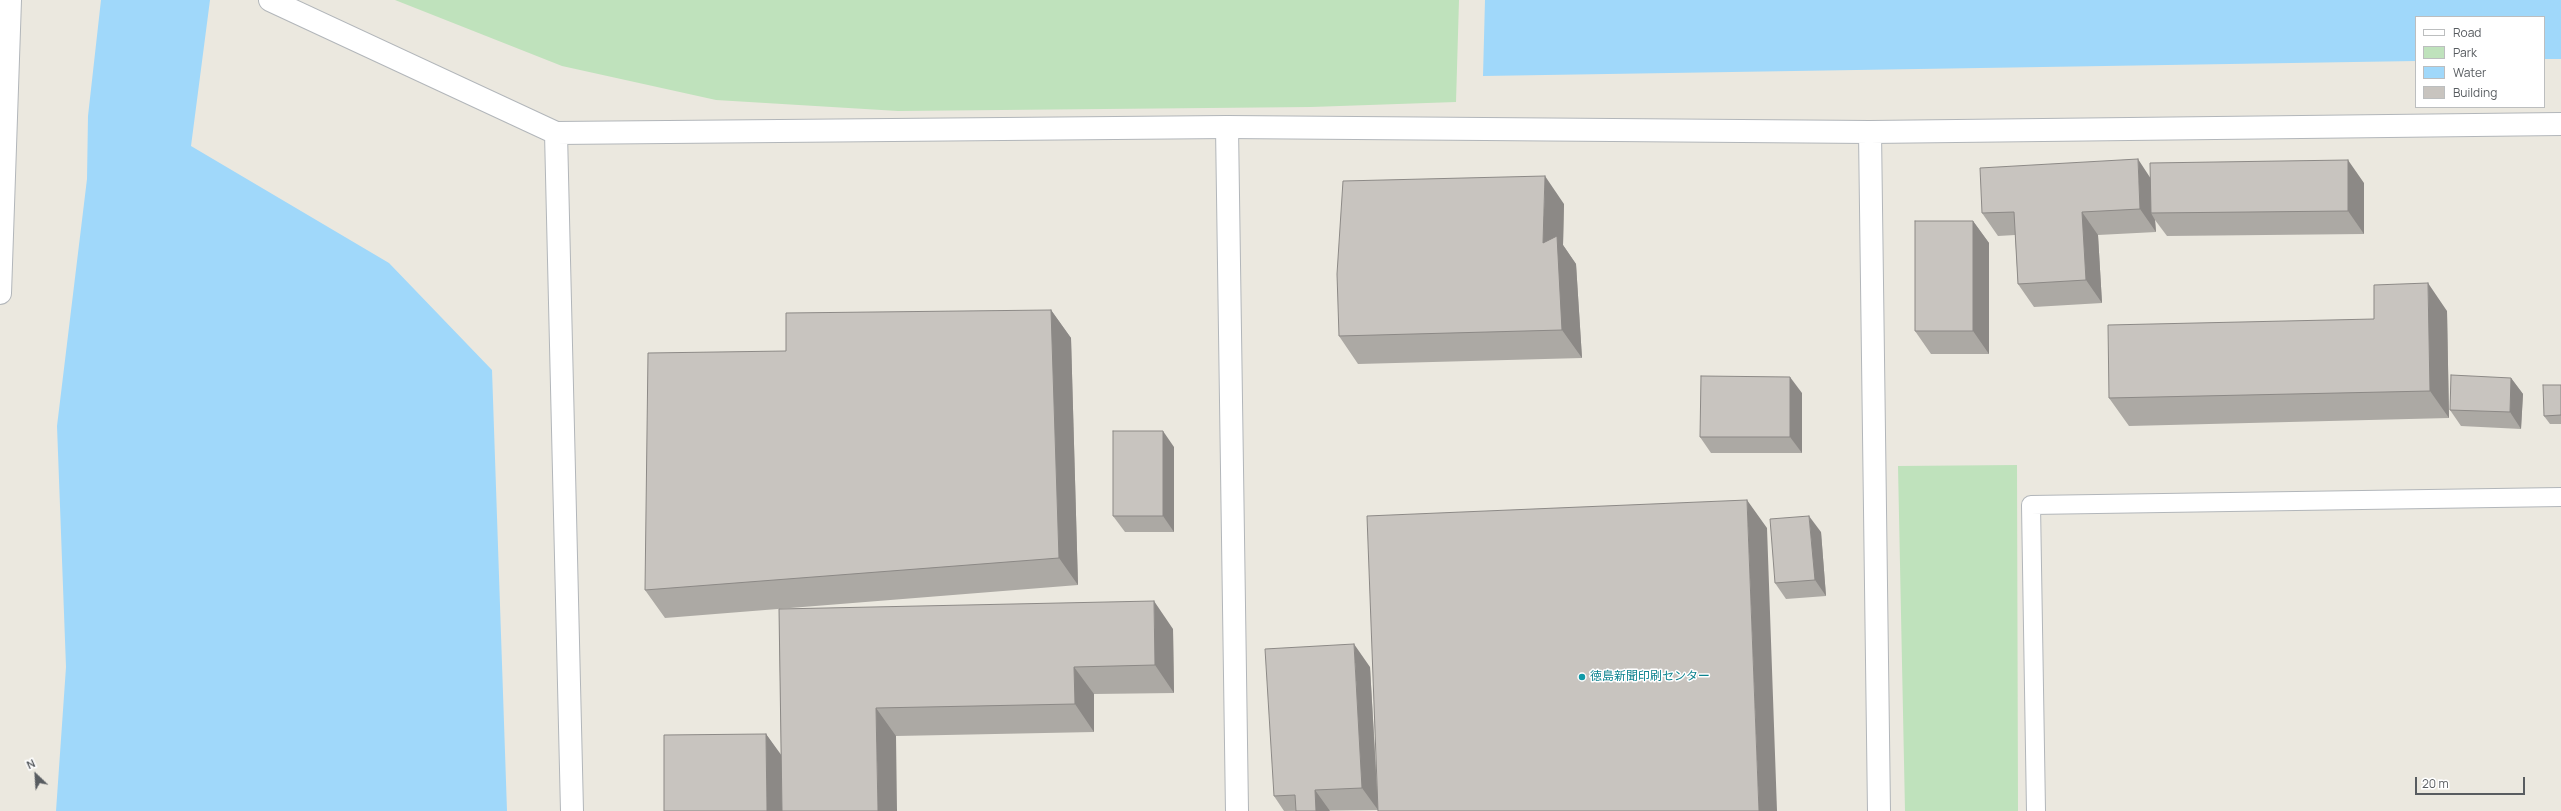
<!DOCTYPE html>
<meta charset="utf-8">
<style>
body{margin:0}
#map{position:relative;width:2561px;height:811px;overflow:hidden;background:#ebe8df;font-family:Manrope,sans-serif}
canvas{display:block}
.legend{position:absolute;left:2415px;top:16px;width:130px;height:92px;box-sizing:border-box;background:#fff;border:1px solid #bcbebf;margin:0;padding:5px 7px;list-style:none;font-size:12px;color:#585c60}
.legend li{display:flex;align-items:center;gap:8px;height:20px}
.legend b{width:20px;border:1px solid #bcbebf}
.north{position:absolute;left:16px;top:755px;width:40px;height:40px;-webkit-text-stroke:3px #fff;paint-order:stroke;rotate:335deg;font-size:11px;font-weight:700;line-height:16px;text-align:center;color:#585c60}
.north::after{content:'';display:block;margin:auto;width:14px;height:18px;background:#585c60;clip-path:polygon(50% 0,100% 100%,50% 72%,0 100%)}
.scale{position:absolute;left:2415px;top:777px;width:110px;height:18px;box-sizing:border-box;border:2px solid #585c60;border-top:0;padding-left:5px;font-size:12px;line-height:14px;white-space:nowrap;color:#585c60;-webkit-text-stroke:3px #fff;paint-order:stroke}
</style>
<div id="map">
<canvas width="2561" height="811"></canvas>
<ul class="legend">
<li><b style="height:5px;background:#fff"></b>Road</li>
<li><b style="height:11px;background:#bfe2bc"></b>Park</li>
<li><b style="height:11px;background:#a0d8fa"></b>Water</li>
<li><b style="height:11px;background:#c8c4bf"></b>Building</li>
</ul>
<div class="north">N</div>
<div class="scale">20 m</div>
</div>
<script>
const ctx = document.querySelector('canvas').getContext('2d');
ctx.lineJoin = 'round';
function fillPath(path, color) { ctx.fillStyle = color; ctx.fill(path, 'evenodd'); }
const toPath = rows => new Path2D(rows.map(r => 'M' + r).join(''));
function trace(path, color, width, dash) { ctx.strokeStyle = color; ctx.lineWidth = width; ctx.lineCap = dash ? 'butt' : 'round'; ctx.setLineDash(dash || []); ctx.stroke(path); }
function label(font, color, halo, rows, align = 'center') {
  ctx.font = font + ' Manrope,"Noto Sans JP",sans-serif'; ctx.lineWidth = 3; ctx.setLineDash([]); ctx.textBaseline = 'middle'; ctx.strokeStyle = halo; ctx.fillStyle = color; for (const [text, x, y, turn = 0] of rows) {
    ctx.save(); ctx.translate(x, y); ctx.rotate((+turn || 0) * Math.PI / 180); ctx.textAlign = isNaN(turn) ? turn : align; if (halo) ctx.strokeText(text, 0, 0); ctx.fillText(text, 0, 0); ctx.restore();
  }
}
const green = toPath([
 [395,0,1459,0,1456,102,1311,107,898,111,716,100,562,66],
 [2017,465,2018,811,1905,811,1898,466]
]);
const water = toPath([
 [101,0,210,0,191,146,389,263,492,370,507,811,56,811,66,667,57,426,87,179,88,116],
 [1485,0,2561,0,2561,59,2544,59,2544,17,2416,17,2416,61,1483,76]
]);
const service = toPath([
 [2036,811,2031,505,2561,497]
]);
const minor = toPath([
 [1227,127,1237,811]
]);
const tertiary = toPath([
 [270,0,556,133,572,811],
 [1870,132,1879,811],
 [556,133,1227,127,1870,132,2561,124],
 [0,293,10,0]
]);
const wall = toPath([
 [2151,178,2364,183,2364,234,2167,236,2155,220,2156,232,2098,235,2102,303,2034,307,2018,284,2015,235,1998,236,1982,213],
 [1564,204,1563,245,1576,264,1582,358,1358,364,1339,336],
 [1973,221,1989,243,1989,354,1931,354,1915,331],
 [1051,310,1071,338,1078,585,665,618,645,590,786,351],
 [2447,311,2449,418,2129,426,2109,398,2374,319],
 [2511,378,2523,394,2521,429,2461,426,2450,410],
 [2561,385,2561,424,2550,424,2544,416],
 [1802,393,1802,453,1711,453,1700,437],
 [1174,447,1174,532,1125,532,1113,516],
 [1767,528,1378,810,1284,811,1274,796,1370,667,1377,786],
 [1821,532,1826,596,1786,599,1775,583],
 [779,609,1173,629,1174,693,1094,694,1094,732,896,736,664,811,766,734,781,756]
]);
const shadedWall = toPath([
 [2138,159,2153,182,2151,213,2155,220,2156,232,2140,209],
 [2348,160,2364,183,2364,234,2348,211],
 [1545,176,1564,204,1563,245,1576,264,1582,358,1562,330,1543,243],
 [2082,212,2098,235,2102,303,2086,280],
 [1973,221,1989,243,1989,354,1973,331],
 [2428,283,2447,311,2449,418,2430,391],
 [1051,310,1071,338,1078,585,1059,558],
 [1790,377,1802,393,1802,453,1790,437],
 [2511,378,2523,394,2521,429,2510,412],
 [1163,431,1174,447,1174,532,1163,516],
 [1747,500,1767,528,1777,811,1759,811],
 [1809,516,1821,532,1826,596,1815,580],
 [1154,601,1173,629,1174,693,1155,665],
 [1354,644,1370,667,1378,810,1362,788],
 [1074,667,1094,694,1094,732,1075,704],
 [876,708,896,736,897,811,878,811],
 [766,734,782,756,783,811,767,811],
 [1315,790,1330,811,1316,811]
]);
const building = toPath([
 [2138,159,2140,209,2082,212,2086,280,2018,284,2014,212,1982,213,1980,168,2138,159],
 [2348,160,2348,211,2151,213,2150,163,2348,160],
 [1545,176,1543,243,1557,236,1562,330,1339,336,1337,274,1343,181,1545,176],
 [1915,221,1973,221,1973,331,1915,331,1915,221],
 [2428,283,2430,391,2109,398,2108,325,2374,319,2374,285,2428,283],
 [1051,310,1059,558,645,590,648,353,786,351,786,313,1051,310],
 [2451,375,2511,378,2510,412,2450,410,2451,375],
 [1701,376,1790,377,1790,437,1700,437,1701,376],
 [2543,385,2561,385,2561,415,2544,416,2543,385],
 [1113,431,1163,431,1163,516,1113,516,1113,431],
 [1747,500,1759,811,1378,811,1367,516,1747,500],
 [1809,516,1815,580,1775,583,1770,519,1809,516],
 [1154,601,1155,665,1074,667,1075,704,876,708,878,811,782,811,779,609,1154,601],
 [1354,644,1362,788,1315,790,1316,811,1296,811,1295,795,1274,796,1265,649,1354,644],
 [766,734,767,811,664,811,664,735,766,734]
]);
const markers = [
 [1582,677,4,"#0f9aa8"]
];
const cultureNames = [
 ["徳島新聞印刷センター",1590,677]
];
fillPath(green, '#bfe2bc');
fillPath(water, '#a0d8fa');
trace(service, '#b2b6ba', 20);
trace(minor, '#b2b6ba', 24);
trace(tertiary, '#b2b6ba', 24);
trace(service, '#fff', 18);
trace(minor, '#fff', 22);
trace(tertiary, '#fff', 22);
fillPath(wall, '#aca9a4');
fillPath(shadedWall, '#8c8986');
fillPath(building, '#c8c4bf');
trace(building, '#8c8986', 1);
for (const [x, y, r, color] of markers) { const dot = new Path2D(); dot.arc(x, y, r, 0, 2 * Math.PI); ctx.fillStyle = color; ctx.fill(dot); trace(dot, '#fff', 1.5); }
label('12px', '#0d838f', '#fff', cultureNames, 'left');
</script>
